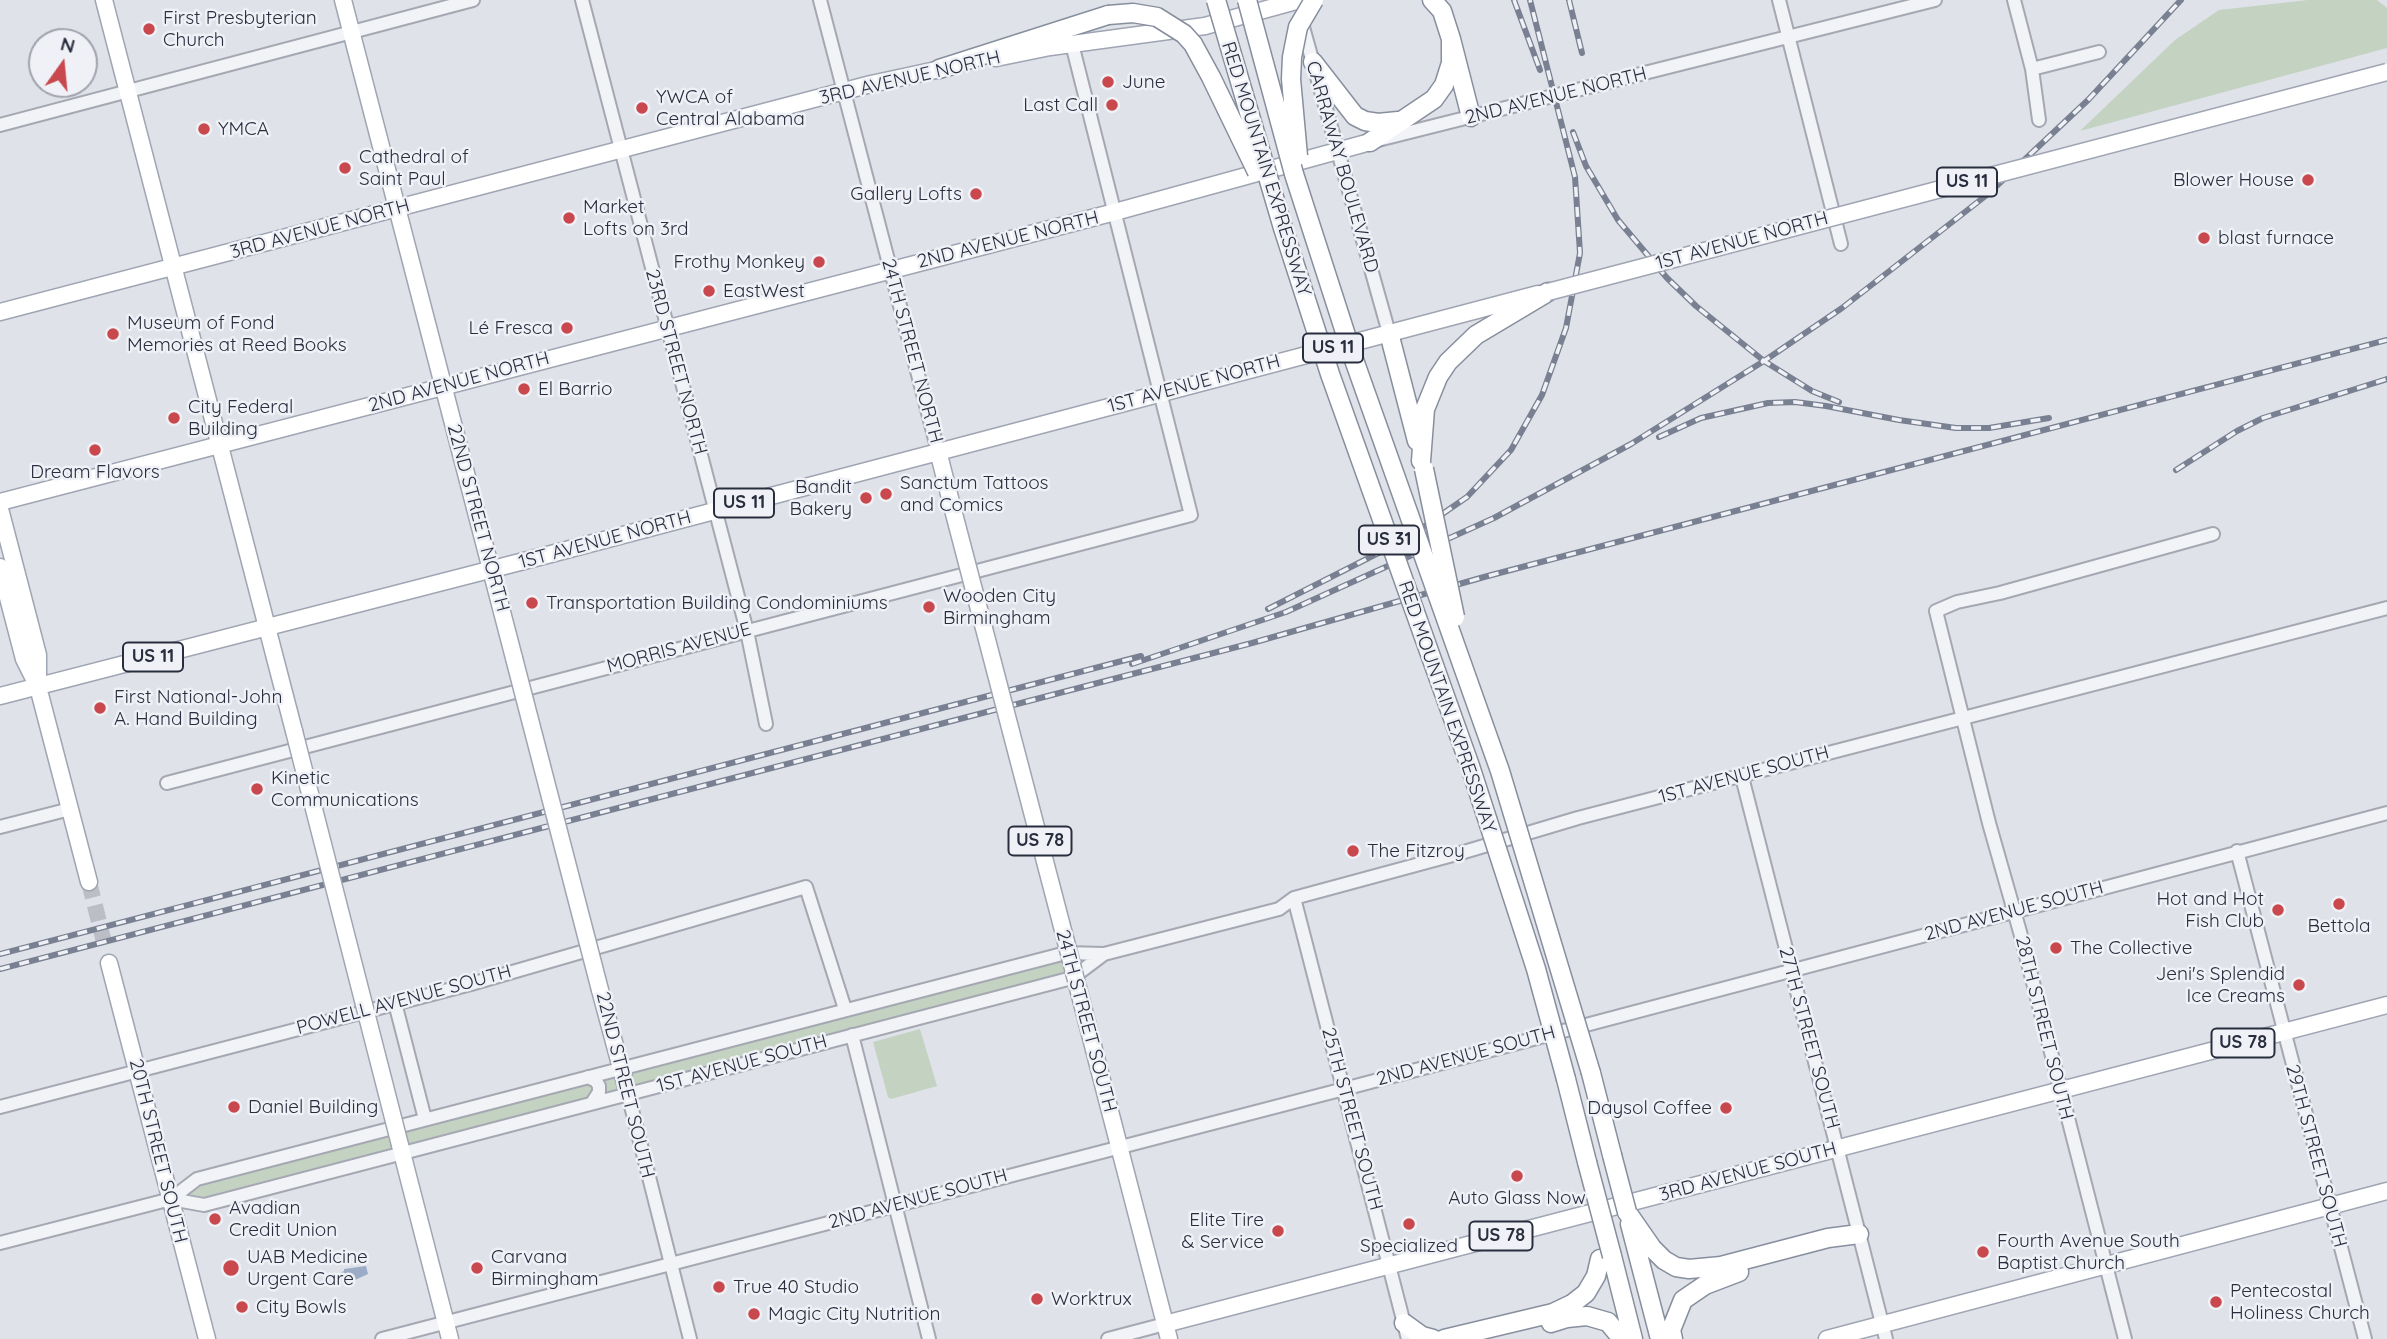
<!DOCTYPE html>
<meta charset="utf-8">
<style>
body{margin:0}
#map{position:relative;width:2387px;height:1339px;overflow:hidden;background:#dfe2e8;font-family:Quicksand,sans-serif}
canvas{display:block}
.north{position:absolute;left:28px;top:28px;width:70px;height:70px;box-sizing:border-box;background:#eff1f6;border:2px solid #a0a3ad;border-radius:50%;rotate:15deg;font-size:19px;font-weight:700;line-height:28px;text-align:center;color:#292e3f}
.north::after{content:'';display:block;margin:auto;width:24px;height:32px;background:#c9484d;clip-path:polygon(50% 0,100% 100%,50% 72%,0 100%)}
</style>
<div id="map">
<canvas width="2387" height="1339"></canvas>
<div class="north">N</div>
</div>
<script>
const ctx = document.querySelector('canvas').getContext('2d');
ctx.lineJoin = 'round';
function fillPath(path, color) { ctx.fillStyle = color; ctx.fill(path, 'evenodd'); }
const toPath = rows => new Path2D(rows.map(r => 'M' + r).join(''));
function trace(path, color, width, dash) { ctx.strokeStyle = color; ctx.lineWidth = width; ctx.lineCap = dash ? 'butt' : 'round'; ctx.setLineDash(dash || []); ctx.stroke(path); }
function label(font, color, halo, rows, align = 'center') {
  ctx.font = font + ' Quicksand,sans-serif'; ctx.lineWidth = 5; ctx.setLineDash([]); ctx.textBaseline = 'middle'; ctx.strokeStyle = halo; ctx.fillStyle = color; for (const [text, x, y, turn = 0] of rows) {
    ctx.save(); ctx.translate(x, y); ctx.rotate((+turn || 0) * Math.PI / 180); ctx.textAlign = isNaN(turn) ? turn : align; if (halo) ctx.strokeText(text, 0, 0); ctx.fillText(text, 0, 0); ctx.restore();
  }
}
const green = toPath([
 [2308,0,2377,0,2387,8,2387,48,2080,131,2175,40,2219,10],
 [1066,957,1089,959,1070,972,203,1197,189,1194,199,1184],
 [920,1029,937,1086,891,1099,888,1097,873,1042]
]);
const water = toPath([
 [366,1266,368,1274,355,1280,354,1278,339,1281,337,1275,344,1271,344,1269]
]);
const majorTunnel = toPath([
 [89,882,106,950]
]);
const minor = toPath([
 [582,0,747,631,766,724],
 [820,0,938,451],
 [1779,0,1841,244],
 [2014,0,2032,69,2039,120],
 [1301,20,1389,333],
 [2032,69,2099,52],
 [0,125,473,0],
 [1378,140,1935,0],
 [1742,777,1886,1339],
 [167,783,1191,515,1072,44],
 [0,827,70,809],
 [2237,851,2365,1339],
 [1294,898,1408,1339],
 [395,1003,425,1119],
 [852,1035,929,1339],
 [588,1077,596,1081,599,1086,599,1092,592,1103],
 [628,1094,690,1339],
 [0,1107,471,984,806,887,845,1009],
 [171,1199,204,1205,426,1147,1072,978,1104,954],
 [0,1243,171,1199,197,1179,1066,953,1104,954,1279,909,1294,898,1464,852,1578,818,2387,608],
 [382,1339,1344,1089,2387,813],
 [1108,1339,1165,1324],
 [2125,1339,2020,932,1989,823,1936,611,1957,602,2000,593,2213,534]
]);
const major = toPath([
 [104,0,294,731],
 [343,0,514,658],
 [996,58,1050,47,1205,26,1296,1],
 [0,312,871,84,950,67],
 [938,451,952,506],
 [0,502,1115,212,1370,142],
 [0,509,38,655,38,681],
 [0,567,24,659,38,687,89,882],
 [0,696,551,554,1538,294],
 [109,963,207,1339],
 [1076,980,1169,1339],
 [600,990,628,1094],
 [400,1145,450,1339],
 [1165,1324,2387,1005],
 [1827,1339,2387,1191]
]);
const highway = toPath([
 [1432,0,1442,11,1451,39,1471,117],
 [1313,62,1355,116,1365,121,1378,123,1398,121],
 [939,69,1108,15],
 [1370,142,1434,99,1444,85,1451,63,1451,39],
 [1389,333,1417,441],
 [1421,461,1425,409,1438,377,1448,362,1476,335,1548,292],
 [1591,1073,1612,1155],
 [1566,1079,1587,1162],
 [1627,1212,1652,1248,1664,1260,1676,1267,1689,1269,1721,1266,1828,1238,1859,1234],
 [1630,1224,1660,1339],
 [1612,1256,1633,1339],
 [1404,1323,1422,1336,1433,1339],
 [1551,1323,1567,1318,1587,1316,1608,1322,1622,1339],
 [1444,1339,1553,1313,1572,1304,1586,1293,1596,1276,1600,1259],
 [1673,1339,1671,1330,1683,1300,1705,1285,1739,1272]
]);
const rail = toPath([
 [1514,0,1540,70],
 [1569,0,1582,53],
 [1573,132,1586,166,1618,220,1667,278,1696,306,1764,361,1812,391,1839,402],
 [1659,437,1701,418,1768,403,1795,402,1826,406,1899,420,1956,428,1989,428,2049,418],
 [2176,470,2237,431,2263,418,2387,379],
 [1268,609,1406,539,1467,497,1511,450,1542,395,1566,328,1580,253,1575,177,1530,0],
 [1132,664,1286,612,1494,518,1631,444,1764,361,1842,308,1988,194,2088,100,2181,0],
 [0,954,1141,656],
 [0,969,1090,685,1252,643,1484,577,2387,340]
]);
const majorBridge = toPath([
 [1548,292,2387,72],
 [952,506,1076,980],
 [514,658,600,990],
 [294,731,400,1145]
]);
const highwayBridge = toPath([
 [1216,0,1283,228,1330,374,1470,766,1536,969,1566,1079],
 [1247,0,1294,174,1353,357,1500,771,1591,1073],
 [1108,15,1133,13,1157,17,1184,34,1193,44,1211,77,1257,172],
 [1298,156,1291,79,1292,57,1298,27,1314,0],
 [1424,469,1455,617],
 [1612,1155,1627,1212],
 [1587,1162,1612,1256]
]);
const markers = [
 [149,29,7,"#c9484d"],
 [1108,82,7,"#c9484d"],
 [1112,105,7,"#c9484d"],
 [642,108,7,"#c9484d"],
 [204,129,7,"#c9484d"],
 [345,168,7,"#c9484d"],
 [2308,180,7,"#c9484d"],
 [976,194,7,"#c9484d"],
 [569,218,7,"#c9484d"],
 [2204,238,7,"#c9484d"],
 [819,262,7,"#c9484d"],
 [709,291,7,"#c9484d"],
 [567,328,7,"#c9484d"],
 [113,334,7,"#c9484d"],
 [524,389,7,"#c9484d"],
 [174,418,7,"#c9484d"],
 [95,450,7,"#c9484d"],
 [886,494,7,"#c9484d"],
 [866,498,7,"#c9484d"],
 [532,603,7,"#c9484d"],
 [929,607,7,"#c9484d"],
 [100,708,7,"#c9484d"],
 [257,789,7,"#c9484d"],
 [1353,851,7,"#c9484d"],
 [2339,904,7,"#c9484d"],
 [2278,910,7,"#c9484d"],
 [2056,948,7,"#c9484d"],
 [2299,985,7,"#c9484d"],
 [234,1107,7,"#c9484d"],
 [1726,1108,7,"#c9484d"],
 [1517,1176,7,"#c9484d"],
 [215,1219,7,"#c9484d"],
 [1409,1224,7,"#c9484d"],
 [1278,1231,7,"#c9484d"],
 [1983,1252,7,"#c9484d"],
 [231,1268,9,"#c9484d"],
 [477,1268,7,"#c9484d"],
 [719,1287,7,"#c9484d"],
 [1037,1299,7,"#c9484d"],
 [2216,1302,7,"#c9484d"],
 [242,1307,7,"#c9484d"],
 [754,1314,7,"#c9484d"]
];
const shields = [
 [1967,182,60],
 [1333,348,60],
 [744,503,60],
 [1389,540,60],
 [153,657,60],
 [1040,841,63],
 [2243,1043,63],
 [1501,1236,63]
];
const shieldNames = [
 ["US 11",1967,182],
 ["US 11",1333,348],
 ["US 11",744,503],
 ["US 31",1389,540],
 ["US 11",153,657],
 ["US 78",1040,841],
 ["US 78",2243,1043],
 ["US 78",1501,1236]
];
const poiNames = [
 ["First Presbyterian",163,18],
 ["Church",163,40],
 ["June",1122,82],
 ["YWCA of",656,97],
 ["Central Alabama",656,119],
 ["Last Call",1098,105,"right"],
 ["YMCA",218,129],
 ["Cathedral of",359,157],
 ["Saint Paul",359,179],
 ["Blower House",2294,180,"right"],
 ["Gallery Lofts",962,194,"right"],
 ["Market",583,207],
 ["Lofts on 3rd",583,229],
 ["blast furnace",2218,238],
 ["Frothy Monkey",805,262,"right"],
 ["EastWest",723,291],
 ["Museum of Fond",127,323],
 ["Memories at Reed Books",127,345],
 ["Lé Fresca",553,328,"right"],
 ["El Barrio",538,389],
 ["City Federal",188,407],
 ["Building",188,429],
 ["Dream Flavors",95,472,"center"],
 ["Sanctum Tattoos",900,483],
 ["and Comics",900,505],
 ["Bandit",852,487,"right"],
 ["Bakery",852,509,"right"],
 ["Wooden City",943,596],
 ["Birmingham",943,618],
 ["Transportation Building Condominiums",546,603],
 ["First National-John",114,697],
 ["A. Hand Building",114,719],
 ["Kinetic",271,778],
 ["Communications",271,800],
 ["The Fitzroy",1367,851],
 ["Hot and Hot",2264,899,"right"],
 ["Fish Club",2264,921,"right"],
 ["Bettola",2339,926,"center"],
 ["The Collective",2070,948],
 ["Jeni's Splendid",2285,974,"right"],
 ["Ice Creams",2285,996,"right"],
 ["Daniel Building",248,1107],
 ["Daysol Coffee",1712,1108,"right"],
 ["Auto Glass Now",1517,1198,"center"],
 ["Avadian",229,1208],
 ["Credit Union",229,1230],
 ["Elite Tire",1264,1220,"right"],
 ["& Service",1264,1242,"right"],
 ["Fourth Avenue South",1997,1241],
 ["Baptist Church",1997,1263],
 ["Specialized",1409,1246,"center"],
 ["UAB Medicine",247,1257],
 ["Urgent Care",247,1279],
 ["Carvana",491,1257],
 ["Birmingham",491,1279],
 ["True 40 Studio",733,1287],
 ["Pentecostal",2230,1291],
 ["Holiness Church",2230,1313],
 ["Worktrux",1051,1299],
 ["City Bowls",256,1307],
 ["Magic City Nutrition",768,1314]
];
const streetNames = [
 ["3RD AVENUE NORTH",910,78,-13],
 ["2ND AVENUE NORTH",1556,96,-14],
 ["CARRAWAY BOULEVARD",1342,167,74],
 ["RED MOUNTAIN EXPRESSWAY",1266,169,73],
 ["3RD AVENUE NORTH",320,229,-15],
 ["2ND AVENUE NORTH",1008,240,-14],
 ["1ST AVENUE NORTH",1742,241,-15],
 ["24TH STREET NORTH",912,351,75],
 ["23RD STREET NORTH",676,362,75],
 ["2ND AVENUE NORTH",459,382,-15],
 ["1ST AVENUE NORTH",1194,384,-15],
 ["22ND STREET NORTH",478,518,75],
 ["1ST AVENUE NORTH",605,540,-15],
 ["MORRIS AVENUE",679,648,-15],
 ["RED MOUNTAIN EXPRESSWAY",1447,707,71],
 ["1ST AVENUE SOUTH",1744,775,-15],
 ["2ND AVENUE SOUTH",2014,911,-15],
 ["POWELL AVENUE SOUTH",404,1000,-15],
 ["24TH STREET SOUTH",1086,1021,75],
 ["28TH STREET SOUTH",2044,1028,76],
 ["27TH STREET SOUTH",1809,1038,75],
 ["2ND AVENUE SOUTH",1466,1056,-15],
 ["1ST AVENUE SOUTH",742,1064,-15],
 ["22ND STREET SOUTH",625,1085,76],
 ["25TH STREET SOUTH",1352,1119,75],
 ["20TH STREET SOUTH",158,1151,76],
 ["29TH STREET SOUTH",2316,1156,75],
 ["3RD AVENUE SOUTH",1748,1172,-15],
 ["2ND AVENUE SOUTH",918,1199,-15]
];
fillPath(green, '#c3d2c1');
fillPath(water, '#9bacc7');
trace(majorTunnel, '#bbbec6', 16, [16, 8]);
trace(minor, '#a5a8b2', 16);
trace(major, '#9fa5b3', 19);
trace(highway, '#878e9e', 21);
trace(minor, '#f2f3f6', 12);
trace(major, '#fff', 16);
trace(highway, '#fff', 18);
trace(rail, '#798091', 6);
trace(rail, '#eff1f6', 3.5, [10]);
trace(majorBridge, '#9fa5b3', 19, []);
trace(highwayBridge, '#878e9e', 21, []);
trace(majorBridge, '#fff', 16);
trace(highwayBridge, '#fff', 18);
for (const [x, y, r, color] of markers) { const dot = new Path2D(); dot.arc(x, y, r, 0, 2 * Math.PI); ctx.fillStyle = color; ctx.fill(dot); trace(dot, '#eff1f6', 2.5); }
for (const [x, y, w] of shields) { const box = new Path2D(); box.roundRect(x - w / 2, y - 14.5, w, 29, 5); ctx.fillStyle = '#eff1f6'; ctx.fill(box); trace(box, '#292e3f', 2); }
label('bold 18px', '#292e3f', null, shieldNames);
label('19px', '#292e3f', '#eff1f6', poiNames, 'left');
label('19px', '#292e3f', '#eff1f6', streetNames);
</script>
